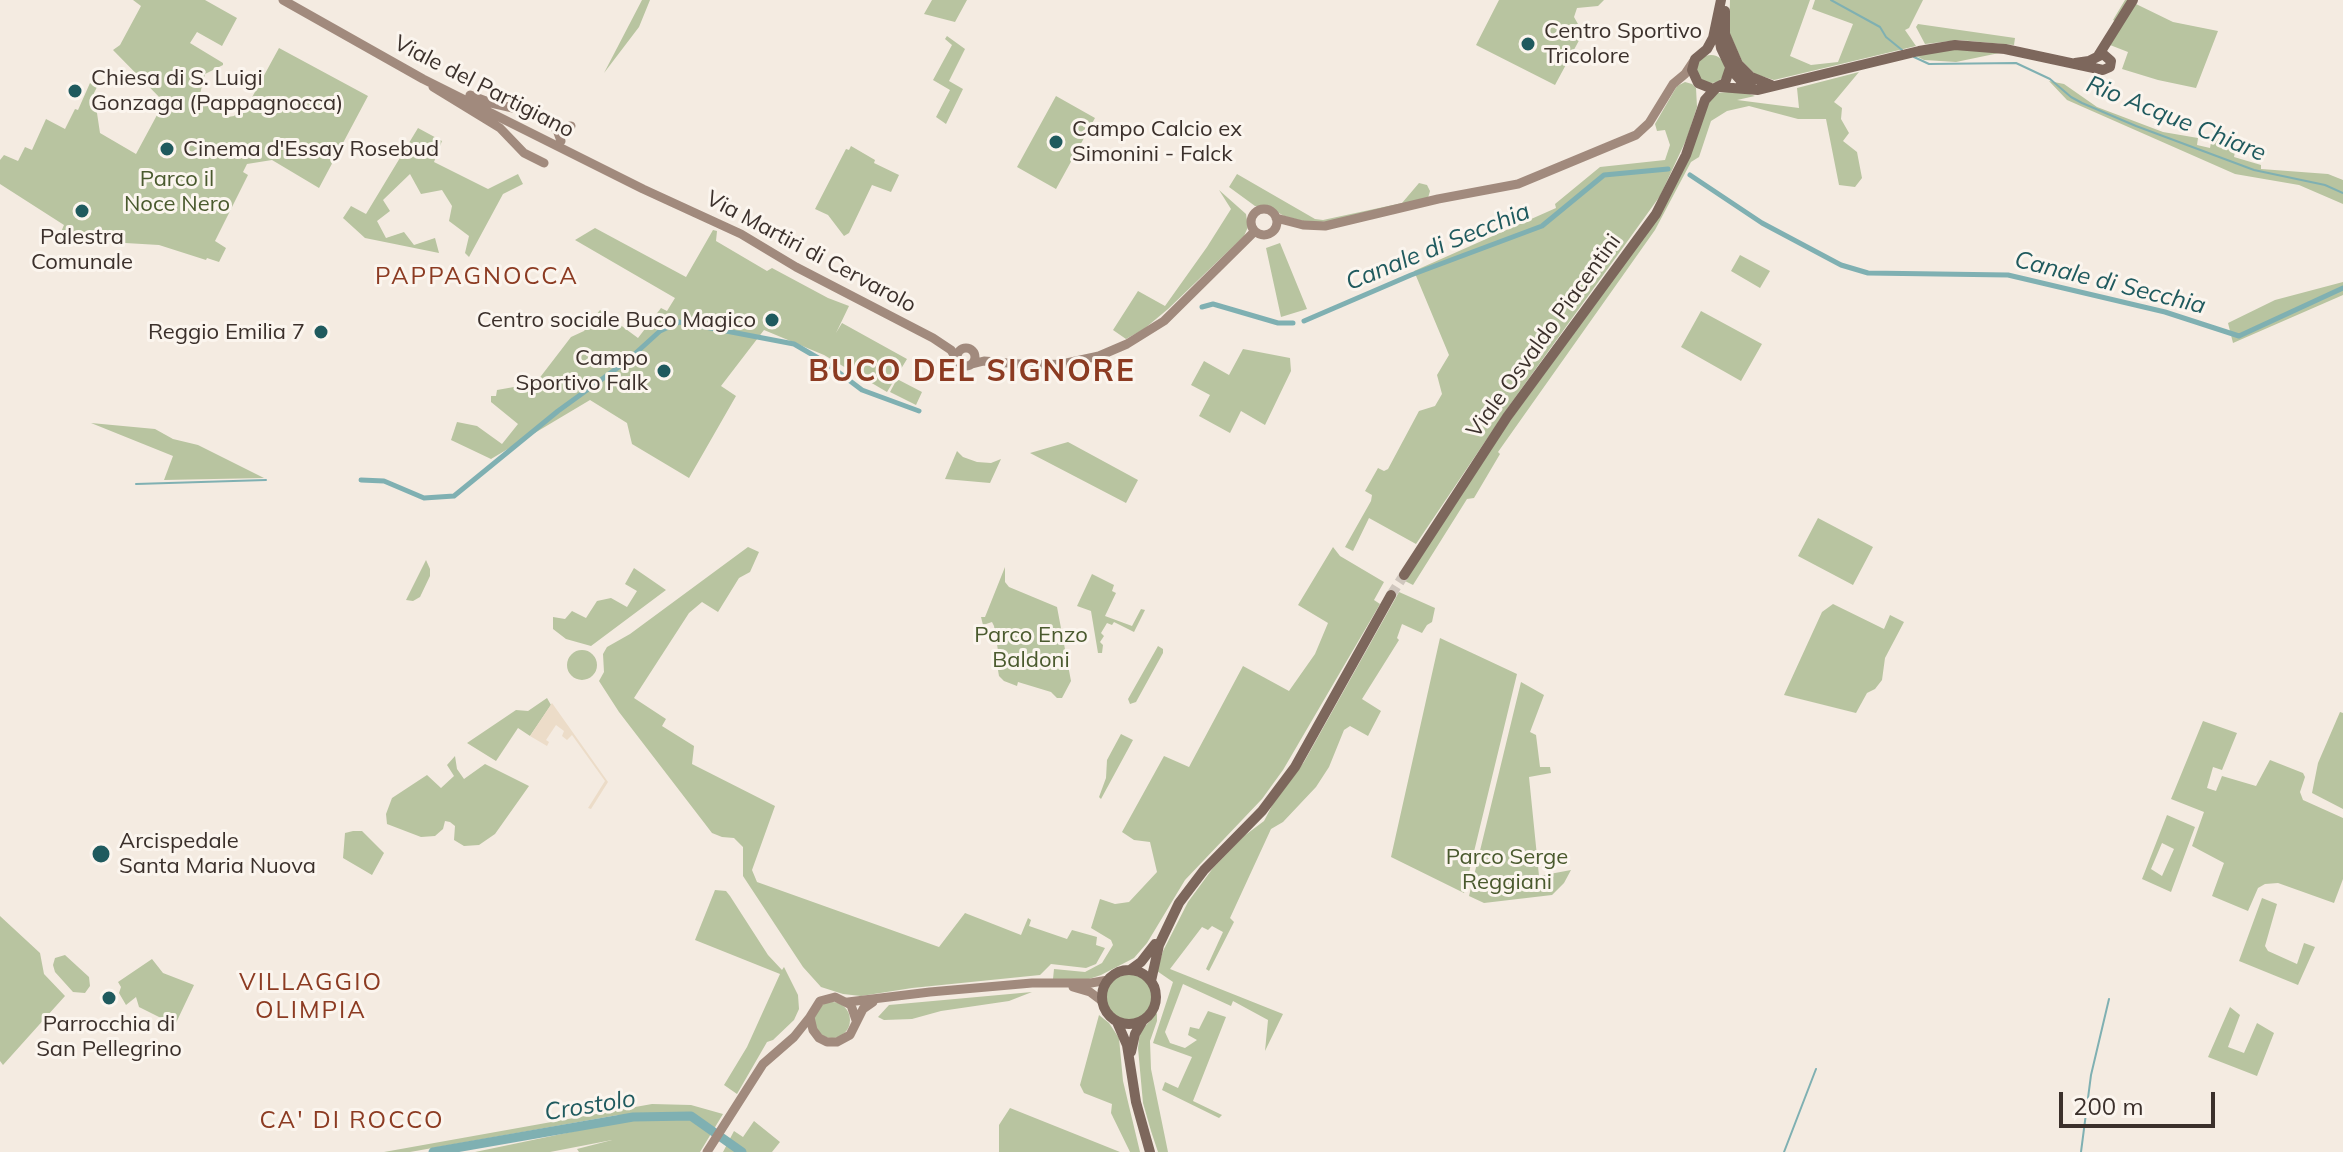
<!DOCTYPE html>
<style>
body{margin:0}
#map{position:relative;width:2343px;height:1152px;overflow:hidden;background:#f4ebe1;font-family:Mulish,sans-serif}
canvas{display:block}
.scale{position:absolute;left:2059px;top:1092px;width:156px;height:36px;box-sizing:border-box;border:4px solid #3b302b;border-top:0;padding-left:10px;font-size:24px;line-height:28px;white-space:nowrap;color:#3b302b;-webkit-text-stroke:6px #fbf5ee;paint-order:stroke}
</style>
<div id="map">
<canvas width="2343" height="1152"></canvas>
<div class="scale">200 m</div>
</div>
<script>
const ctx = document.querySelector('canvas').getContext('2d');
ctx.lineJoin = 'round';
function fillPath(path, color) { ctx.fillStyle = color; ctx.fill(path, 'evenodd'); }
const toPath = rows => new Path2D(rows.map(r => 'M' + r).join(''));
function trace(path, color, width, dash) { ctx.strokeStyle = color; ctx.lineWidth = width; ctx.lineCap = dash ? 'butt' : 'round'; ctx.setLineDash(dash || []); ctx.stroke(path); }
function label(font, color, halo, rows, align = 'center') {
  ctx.font = font + ' Mulish,sans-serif'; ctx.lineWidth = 6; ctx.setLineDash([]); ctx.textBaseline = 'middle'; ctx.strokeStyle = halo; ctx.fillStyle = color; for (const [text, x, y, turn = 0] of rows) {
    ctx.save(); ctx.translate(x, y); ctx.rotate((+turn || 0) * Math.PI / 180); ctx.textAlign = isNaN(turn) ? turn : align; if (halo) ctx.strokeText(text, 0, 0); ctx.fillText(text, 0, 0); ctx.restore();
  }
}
const green = toPath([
 [133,0,205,0,237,18,222,46,197,32,190,43,223,63,223,65,205,74,200,94,204,104,228,117,234,116,250,101,279,48,368,96,319,188,272,160,247,164,243,172,248,175,215,241,226,248,219,262,207,258,206,260,159,245,58,239,64,225,0,184,0,160,4,155,18,161,25,147,32,150,46,119,65,129,75,109,78,110,90,83,97,87,94,93,100,133,136,154,164,102,113,50,120,45,141,6],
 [642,0,650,0,639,27,604,73],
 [932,0,967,0,955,22,924,14],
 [1499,0,1604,0,1598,6,1577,8,1574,17,1583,33,1555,85,1476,45],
 [1730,0,1810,0,1790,56,1811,65,1838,62,1853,24,1812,9,1815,0,1923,0,1909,28,1905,30,1916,46,1774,80,1755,74,1742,61,1729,32],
 [2125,0,2137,0,2136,4,2173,22,2218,31,2196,88,2158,80,2122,69,2128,52,2110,45,2122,25,2113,20],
 [1918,24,2015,38,2014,45,1959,40,1925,44,1916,27],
 [947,36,965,49,949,81,963,89,946,124,936,117,950,90,933,80,952,45,945,39],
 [1945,49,2004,52,1956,62,1924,60,1914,55],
 '1697 69a14 14 0 1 1 28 0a14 14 0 1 1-28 0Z',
 [1859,72,1834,102,1842,108,1841,119,1849,133,1843,141,1857,152,1862,178,1855,187,1839,185,1826,119,1798,119,1749,106,1727,111,1711,121,1699,157,1691,162,1655,230,1498,452,1500,454,1474,498,1467,499,1413,585,1405,581,1507,425,1658,218,1689,157,1707,105,1716,93,1741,91,1755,96,1737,100,1799,108,1797,88],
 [2049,81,2064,84,2097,107,2163,132,2198,138,2197,145,2210,148,2212,137,2237,141,2234,157,2261,165,2261,169,2328,174,2343,180,2343,204,2299,185,2235,174,2067,100],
 [1685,82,1692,84,1696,88,1697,107,1687,138,1660,196,1509,406,1416,544,1369,518,1353,551,1345,547,1371,501,1372,495,1365,491,1378,468,1384,471,1388,469,1419,411,1435,406,1442,394,1437,375,1449,355,1414,271,1556,208,1555,204,1600,167,1665,160,1670,145,1665,130,1657,131,1655,124,1677,86],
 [1056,96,1095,118,1056,189,1017,167],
 [418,128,442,141,434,162,488,189,518,174,523,184,503,194,469,257,465,253,469,236,449,221,452,206,442,190,421,194,410,174,383,200,390,211,377,221,386,238,404,232,414,245,435,238,439,253,365,238,343,218,351,206,366,214],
 [851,146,875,160,874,163,899,175,891,192,872,185,849,233,844,236,828,215,815,209,846,149,849,150],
 [1237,174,1315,219,1323,220,1402,203,1419,183,1427,185,1430,191,1428,198,1332,221,1310,223,1284,216,1267,206,1255,206,1229,187],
 [1219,190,1246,214,1248,227,1244,236,1168,309,1144,329,1126,339,1113,330,1138,291,1165,306,1207,247,1231,209],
 [595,228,686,277,713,230,717,231,716,241,767,271,772,268,828,298,849,306,836,333,842,323,907,359,887,392,824,355,764,330,721,386,736,396,689,478,632,444,627,423,590,400,491,459,451,440,457,422,477,426,502,444,518,424,491,402,491,396,496,396,497,390,531,384,538,380,571,337,584,331,600,310,638,338,661,308,667,311,675,298,575,240],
 [1280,243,1307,309,1281,317,1266,248],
 [1740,255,1770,271,1760,288,1731,271],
 [2343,282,2343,295,2233,343,2228,323,2275,300],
 [1701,311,1762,344,1741,381,1681,347],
 [1243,349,1290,358,1291,371,1265,425,1241,411,1230,433,1199,416,1210,395,1191,385,1204,361,1229,375],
 [897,379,922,392,916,405,890,392],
 [91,423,155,429,173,439,198,445,264,478,164,480,173,456],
 [1068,442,1138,480,1126,503,1030,453],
 [957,451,963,457,977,462,991,463,1001,459,990,483,945,479],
 [1818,518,1873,547,1853,585,1798,556],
 [748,547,759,552,750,572,739,578,718,612,702,602,689,613,634,698,666,719,662,726,694,746,692,764,775,806,752,870,757,882,939,947,965,913,1021,935,1028,918,1031,920,1029,926,1067,939,1072,930,1097,937,1096,945,1105,948,1096,964,1086,968,1051,964,1040,975,912,988,861,996,843,994,821,987,803,967,743,876,743,847,734,838,722,837,712,833,619,712,599,681,604,672,603,654,607,647,630,634],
 [1333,547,1340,556,1384,582,1374,600,1380,604,1283,770,1262,799,1185,880,1147,943,1134,958,1101,975,1089,979,1053,979,1054,969,1085,972,1102,963,1113,945,1111,940,1091,928,1100,899,1115,904,1129,902,1157,872,1150,842,1134,840,1122,832,1164,756,1189,767,1243,666,1289,691,1315,654,1328,623,1298,605],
 [426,560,430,569,430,576,420,597,413,601,406,600],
 [1005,567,1005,582,1009,587,1057,607,1071,681,1062,698,1057,698,1051,692,1018,682,1017,686,1004,681,999,676,998,670,1001,669,994,626,992,622,983,625,981,617,985,617],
 [634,568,666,590,591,646,566,639,553,629,553,617,565,619,572,611,586,618,597,601,611,598,627,607,637,591,625,584],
 [1092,574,1114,585,1112,591,1116,593,1105,616,1132,626,1141,609,1145,610,1134,632,1114,622,1112,625,1107,623,1101,633,1104,636,1100,642,1103,645,1102,653,1098,653,1091,611,1077,606],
 [1399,592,1435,608,1432,622,1427,625,1422,633,1402,624,1397,638,1399,640,1362,699,1381,711,1368,736,1350,726,1344,730,1329,767,1316,787,1283,822,1271,829,1230,918,1234,922,1209,971,1206,969,1223,932,1212,926,1208,930,1202,927,1170,969,1283,1014,1265,1051,1268,1020,1233,1001,1231,1006,1183,984,1165,1032,1170,1043,1185,1048,1197,1040,1188,1035,1190,1027,1199,1029,1208,1011,1226,1017,1193,1101,1222,1115,1219,1118,1162,1090,1165,1082,1178,1088,1192,1057,1153,1043,1173,982,1157,971,1163,951,1188,902,1213,868,1244,836,1264,821,1274,802,1304,762],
 [1833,604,1884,629,1890,615,1904,622,1885,658,1882,680,1875,689,1867,693,1856,713,1784,695,1822,612],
 [1440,638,1517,674,1464,893,1391,857],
 [1158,646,1163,649,1163,653,1136,702,1130,704,1128,699],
 '567 665a15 15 0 1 1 30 0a15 15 0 1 1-30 0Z',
 [1521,682,1544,695,1530,732,1536,735,1540,767,1550,767,1551,773,1529,777,1539,876,1571,870,1564,883,1552,895,1484,903,1469,896],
 [547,698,551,705,530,736,518,728,496,761,467,743,516,710,528,711],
 [2340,712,2343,713,2343,809,2312,793,2318,763],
 [2203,721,2237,733,2222,770,2213,767,2207,788,2216,791,2222,776,2256,786,2270,760,2303,773,2305,777,2300,792,2303,800,2343,818,2343,879,2334,903,2278,883,2265,884,2258,888,2248,911,2212,896,2224,863,2192,846,2204,812,2171,799],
 [1121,734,1133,740,1101,799,1099,797,1106,778,1107,760],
 [455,756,457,769,464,779,485,764,529,786,495,834,479,845,464,846,454,840,455,826,450,822,445,821,443,829,435,836,421,837,387,824,386,814,392,798,427,775,441,788,454,776,447,765],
 [2167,815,2195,827,2171,892,2142,879],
 [2162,843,2174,849,2162,876,2151,869],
 [353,831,362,831,384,853,372,875,343,858,345,833],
 [715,890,726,891,730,896,768,955,782,970,784,967,798,995,799,1009,794,1020,773,1040,767,1042,737,1094,724,1085,747,1047,780,974,695,940],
 [2262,898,2277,904,2265,946,2268,951,2297,964,2304,943,2315,947,2298,985,2239,961],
 [0,916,40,953,44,974,65,996,3,1065,0,1061],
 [65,955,89,977,90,986,85,993,73,992,55,972,53,965,55,958],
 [152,959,163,973,194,985,175,1025,139,1007,136,997,126,1005,119,993,121,987,118,982],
 '1106 997a23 23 0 1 1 46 0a23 23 0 1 1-46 0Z',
 [1032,992,1009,1001,941,1011,912,1019,884,1020,878,1017,889,1005],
 '814 1020a18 18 0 1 1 36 0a18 18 0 1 1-36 0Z',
 [2230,1007,2240,1015,2228,1047,2244,1053,2257,1023,2274,1033,2257,1076,2208,1057],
 [1157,1013,1157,1021,1150,1041,1151,1069,1168,1152,1158,1152,1151,1131,1143,1103,1138,1048,1140,1032],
 [1099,1015,1109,1023,1119,1038,1123,1081,1140,1152,1130,1152,1111,1113,1112,1104,1084,1093,1080,1085],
 [652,1104,691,1105,723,1114,700,1152,579,1152,577,1149,612,1140,550,1152,475,1152,619,1122,618,1115,410,1152,384,1152],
 [1010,1108,1120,1152,999,1152,999,1125],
 [754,1121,780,1142,772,1152,723,1152,734,1131,743,1137]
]);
const plaza = toPath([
 [552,703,608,782,591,809,588,808,605,781,572,735,567,740,562,736,564,731,556,725,546,740,549,742,547,746,530,736]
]);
const stream = toPath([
 [1831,0,1880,27,1886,37,1902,50],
 [1914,57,1929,64,2016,63,2050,79,2071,97,2082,103,2136,126,2254,170,2325,185,2343,193],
 [136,484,266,480],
 [1784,1152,1816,1069],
 [2081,1152,2091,1075,2109,999]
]);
const canal = toPath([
 [1690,175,1762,223,1841,265,1868,273,2008,275,2165,312,2239,336,2343,288],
 [1202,307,1213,304,1278,323,1293,323],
 [1304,321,1411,275,1542,226,1604,175,1668,169],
 [361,480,384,481,424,498,454,496,558,411,627,361,660,331,679,322,794,344,825,362,862,390,919,411]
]);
const river = toPath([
 [433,1152,633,1117,691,1116,742,1152]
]);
const primaryTunnel = toPath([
 [1391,595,1404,575]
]);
const secondary = toPath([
 [283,0,423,79,643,189,741,234,796,267,933,338,951,350,956,358],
 [433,87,500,128,524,153,544,163],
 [470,95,491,103,539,114,557,130,561,141],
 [552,124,560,128,571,126],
 '1251 222a13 13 0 1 1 26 0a13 13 0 1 1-26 0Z',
 [1276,218,1303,225,1325,226,1438,199,1518,184,1636,135,1649,123,1673,84,1685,74,1693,62],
 '957 357a9 9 0 1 1 18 0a9 9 0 1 1-18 0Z',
 [972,364,984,361,1032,365,1062,364,1099,356,1127,344,1164,321,1254,232],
 [1073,987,1090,992,1102,1001],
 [848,1002,930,992,1032,983,1091,983,1108,980],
 [856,1020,851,1005,835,997,820,1001,810,1017,813,1030,819,1038,827,1042,837,1042,850,1035,863,1009,873,1002],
 [707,1152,763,1064,794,1037,810,1017]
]);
const primary = toPath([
 [1721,0,1713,38,1707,49,1695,59,1692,70,1698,83,1713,89,1725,83,1730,68],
 [1725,11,1725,34,1738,64,1751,77,1771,85],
 [1718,31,1721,48,1732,71,1742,82,1751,86],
 [2098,56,2133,0],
 [1720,87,1758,90,1919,51,1955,45,2005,49,2103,70,2110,67,2111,61,2103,54,2089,61,2075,63],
 [1404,575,1507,417,1656,214,1686,155,1705,100,1716,88],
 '1102 997a27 27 0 1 1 54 0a27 27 0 1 1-54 0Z',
 [1130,970,1141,962,1155,944],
 [1151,981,1159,945,1179,903,1204,870,1262,811,1295,767,1391,595],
 [1117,1022,1127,1045,1136,1102,1150,1152],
 [1131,1052,1135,1034,1142,1022]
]);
const markers = [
 [1528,44,8,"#1f5a5e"],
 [75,91,8,"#1f5a5e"],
 [1056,142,8,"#1f5a5e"],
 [167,149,8,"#1f5a5e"],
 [82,211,8,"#1f5a5e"],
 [772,320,8,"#1f5a5e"],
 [321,332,8,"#1f5a5e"],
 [664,371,8,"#1f5a5e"],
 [101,854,10,"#1f5a5e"],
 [109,998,8,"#1f5a5e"]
];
const poiNames = [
 ["Centro Sportivo",1544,31],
 ["Tricolore",1544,56],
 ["Chiesa di S. Luigi",91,78],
 ["Gonzaga (Pappagnocca)",91,103],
 ["Campo Calcio ex",1072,129],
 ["Simonini - Falck",1072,154],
 ["Cinema d'Essay Rosebud",183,149],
 ["Palestra",82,237,"center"],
 ["Comunale",82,262,"center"],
 ["Centro sociale Buco Magico",756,320,"right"],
 ["Reggio Emilia 7",305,332,"right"],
 ["Campo",648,358,"right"],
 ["Sportivo Falk",648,383,"right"],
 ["Arcispedale",119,841],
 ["Santa Maria Nuova",119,866],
 ["Parrocchia di",109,1024,"center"],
 ["San Pellegrino",109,1049,"center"]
];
const streetNames = [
 ["Viale del Partigiano",484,87,27],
 ["Via Martiri di Cervarolo",811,252,28],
 ["Viale Osvaldo Piacentini",1544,336,-54]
];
const parkNames = [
 ["Parco il",177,179],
 ["Noce Nero",177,204],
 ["Parco Enzo",1031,635],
 ["Baldoni",1031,660],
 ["Parco Serge",1507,857],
 ["Reggiani",1507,882]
];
const waterNames = [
 ["Rio Acque Chiare",2176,119,22],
 ["Canale di Secchia",1438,247,-22],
 ["Canale di Secchia",2110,283,14],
 ["Crostolo",590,1106,-9]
];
const neighbourhoodNames = [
 ["PAPPAGNOCCA",477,277],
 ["VILLAGGIO",311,983],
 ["OLIMPIA",311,1011],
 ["CA' DI ROCCO",352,1121]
];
const districtNames = [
 ["BUCO DEL SIGNORE",972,372]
];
fillPath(green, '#b8c4a0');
fillPath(plaza, '#ecdcc8');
trace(stream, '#7fb0b2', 2);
trace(canal, '#7fb0b2', 5);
trace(river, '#7fb0b2', 9);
trace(primaryTunnel, '#cfc6bd', 10, [10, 5]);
trace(secondary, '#a18a7d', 9);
trace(primary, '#7d675c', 10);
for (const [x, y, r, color] of markers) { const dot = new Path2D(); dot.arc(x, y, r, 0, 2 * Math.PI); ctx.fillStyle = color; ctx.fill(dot); trace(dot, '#fbf5ee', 3); }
label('22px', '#3b302b', '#fbf5ee', poiNames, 'left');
label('22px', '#3b302b', '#fbf5ee', streetNames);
label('22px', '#4a5a2e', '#fbf5ee', parkNames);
label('italic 24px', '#1f5a5e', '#fbf5ee', waterNames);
ctx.letterSpacing = '2px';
label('24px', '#8c3b22', '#fbf5ee', neighbourhoodNames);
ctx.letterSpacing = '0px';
ctx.letterSpacing = '2px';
label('bold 30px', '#8c3b22', '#fbf5ee', districtNames);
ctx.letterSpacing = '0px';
</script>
